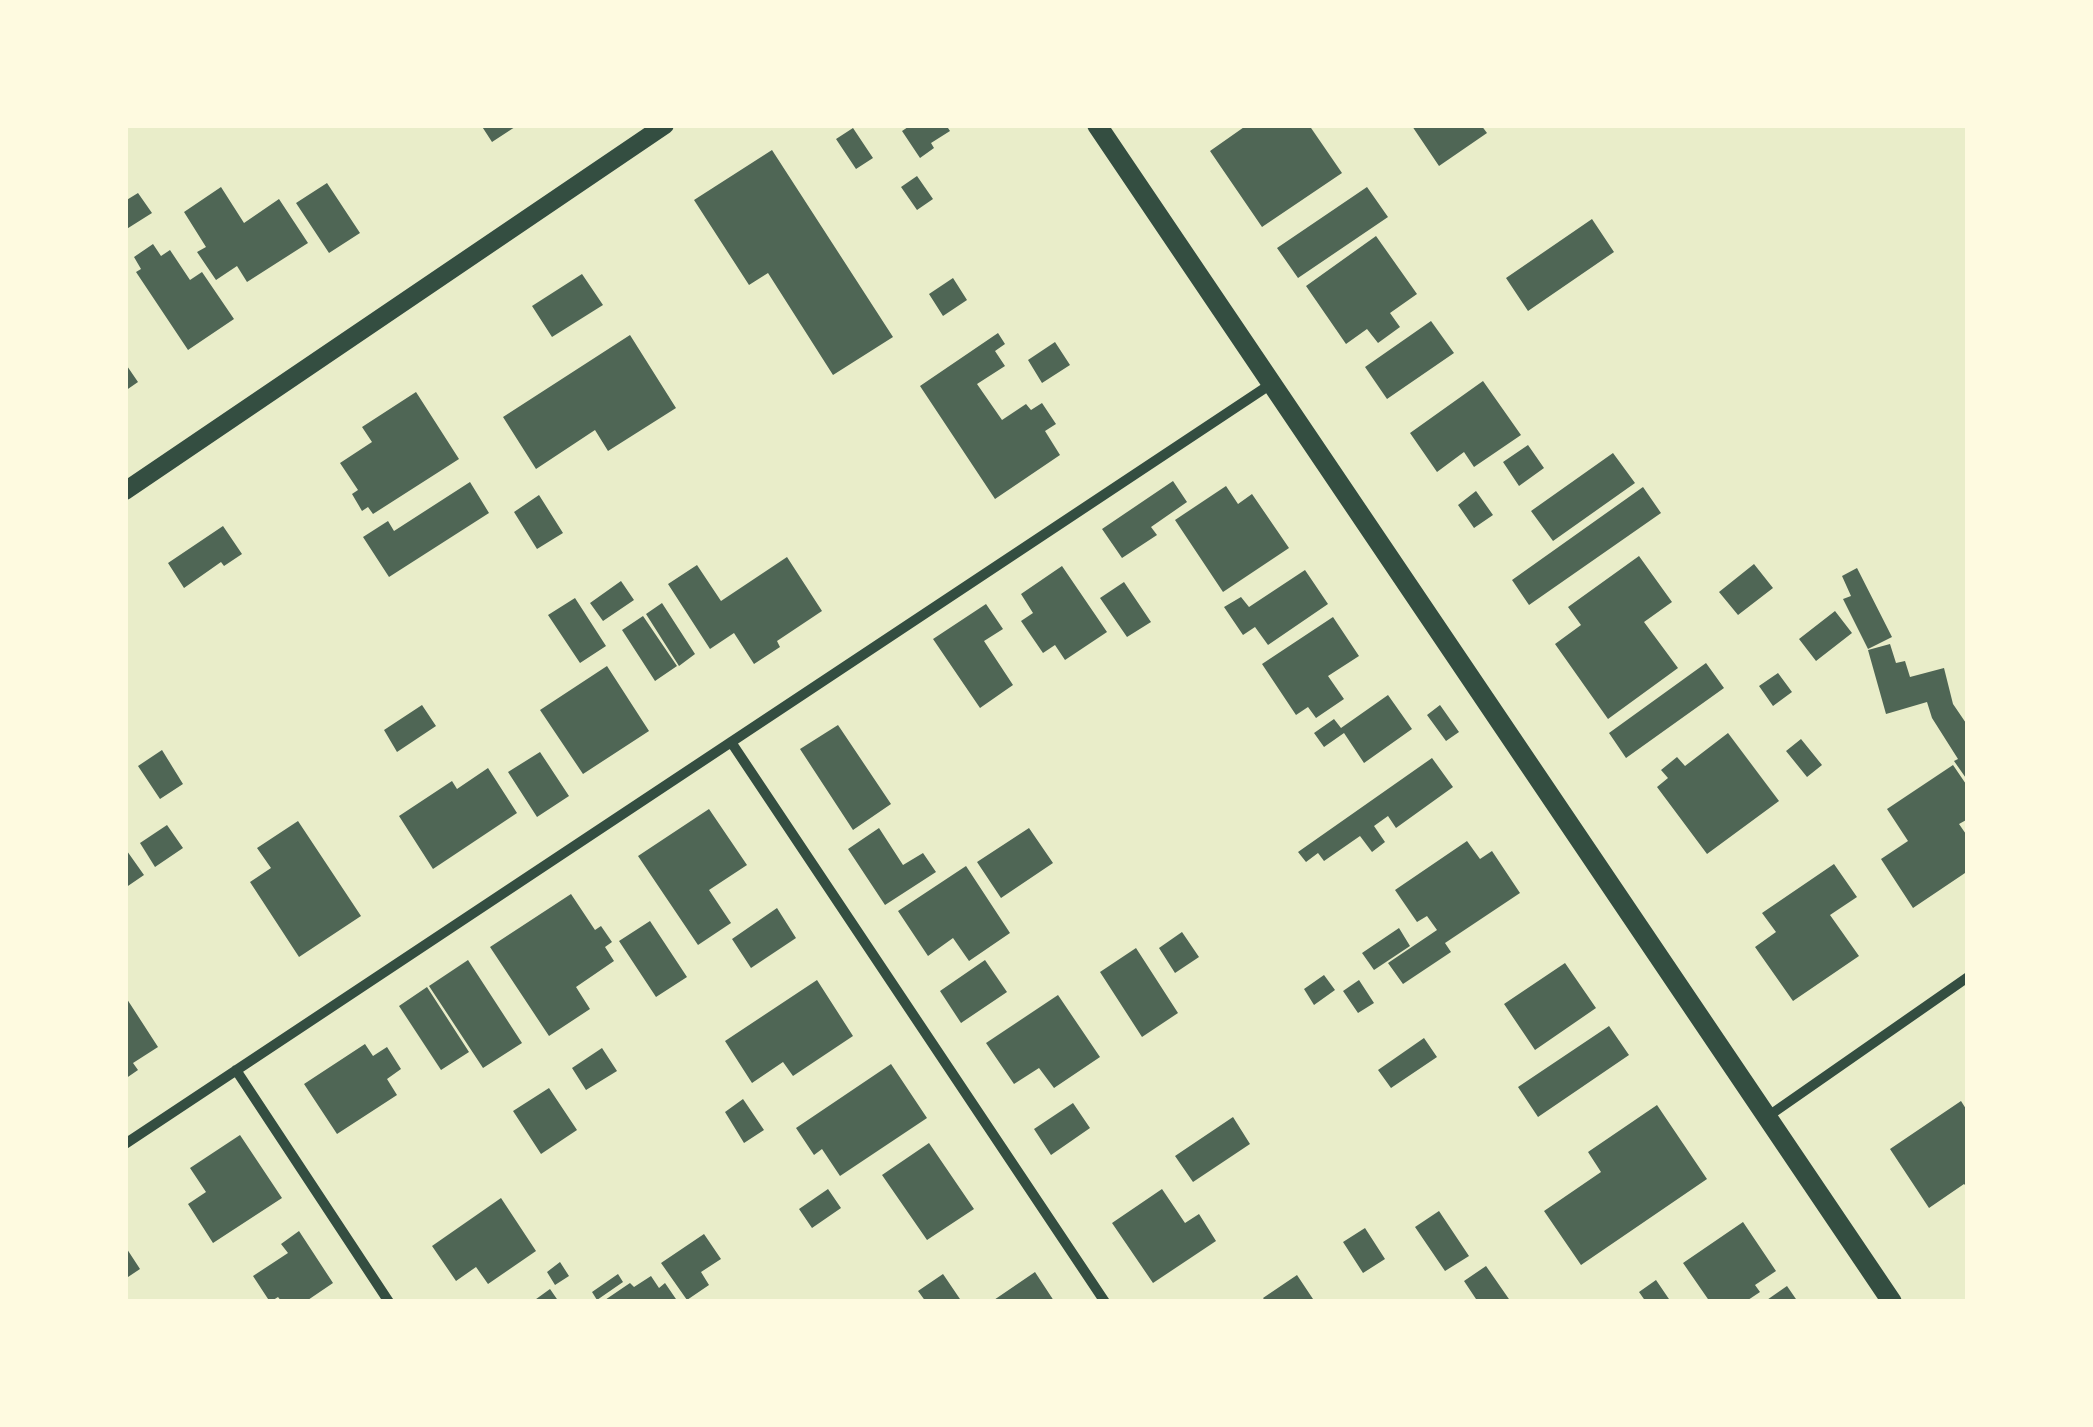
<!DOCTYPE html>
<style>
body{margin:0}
#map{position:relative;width:2093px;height:1427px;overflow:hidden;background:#e9edc9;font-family:Lato,sans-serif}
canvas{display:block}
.frame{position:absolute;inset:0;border:128px solid #fefae0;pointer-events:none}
</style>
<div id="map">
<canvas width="2093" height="1427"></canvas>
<div class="frame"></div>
</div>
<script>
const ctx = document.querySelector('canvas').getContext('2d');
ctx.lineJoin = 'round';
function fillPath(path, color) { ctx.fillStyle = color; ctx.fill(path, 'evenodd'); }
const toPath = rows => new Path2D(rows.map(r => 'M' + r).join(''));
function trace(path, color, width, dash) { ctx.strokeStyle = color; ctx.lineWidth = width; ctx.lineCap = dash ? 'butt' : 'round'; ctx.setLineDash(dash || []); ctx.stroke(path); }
const building = toPath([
 [481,125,518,125,492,142],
 [911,125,946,125,950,131,931,143,934,148,920,158,902,131],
 [1247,125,1309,125,1342,173,1262,227,1210,151],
 [1414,125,1481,125,1487,133,1439,166,1412,126],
 [853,128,873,158,856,169,836,139],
 [772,150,893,337,833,375,768,273,749,285,694,200],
 [917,176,933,199,917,210,901,187],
 [327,183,360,233,329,253,296,203],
 [221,187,244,223,279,199,308,243,247,282,237,266,216,280,197,252,206,247,184,212],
 [1367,187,1388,217,1298,278,1277,248],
 [138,193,152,213,125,230,125,201],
 [1592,219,1614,252,1528,311,1506,278],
 [1376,236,1417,294,1390,313,1400,327,1378,343,1367,329,1346,344,1306,286],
 [153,244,161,256,170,250,190,280,202,272,234,319,188,350,136,272,141,269,134,257],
 [582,274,603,305,552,337,532,306],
 [953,278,967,300,943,316,929,294],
 [1431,321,1454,353,1387,399,1365,367],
 [998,333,1005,344,995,351,1005,366,977,384,1002,420,1026,404,1031,410,1042,403,1056,424,1045,431,1060,455,995,499,920,386],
 [630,335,676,408,608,451,595,430,536,469,503,417],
 [1055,342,1070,365,1042,383,1028,360],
 [125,363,138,382,125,391],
 [1483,381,1521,435,1474,467,1464,452,1437,472,1410,433],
 [416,392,459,459,373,514,368,507,362,511,352,494,358,490,340,463,372,442,362,427],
 [1528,445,1544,468,1519,486,1503,462],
 [1613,453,1635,483,1553,541,1531,511],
 [1173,481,1187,502,1151,527,1157,535,1122,558,1102,529],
 [470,482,489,513,389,577,363,537,388,521,394,531],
 [1226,486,1238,504,1252,494,1289,548,1223,592,1175,520],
 [1643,487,1661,513,1529,605,1512,580],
 [1476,491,1493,515,1474,528,1458,505],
 [539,495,563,533,537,549,514,512],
 [223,526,242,554,224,566,221,562,184,588,168,563],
 [1639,556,1672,602,1644,622,1678,668,1608,719,1555,644,1581,625,1568,607],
 [787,557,822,611,777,641,780,647,754,664,734,633,710,649,668,584,697,565,721,601],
 [1754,564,1773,588,1738,615,1719,592],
 [1062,566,1107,632,1065,660,1055,645,1043,653,1021,621,1033,613,1021,594],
 [1857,568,1892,637,1868,649,1843,599,1851,596,1842,576],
 [1305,570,1328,604,1268,645,1255,627,1243,635,1224,607,1241,597,1249,607],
 [621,581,634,600,603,621,590,603],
 [1124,582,1151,622,1127,637,1100,598],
 [575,598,606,646,580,663,548,615],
 [662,603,695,654,679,666,646,614],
 [986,604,1003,629,984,641,1013,685,980,708,933,639],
 [1835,611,1852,633,1816,661,1799,639],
 [643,616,677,666,655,681,622,630],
 [1333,617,1359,656,1328,676,1344,699,1316,718,1308,707,1296,715,1262,664],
 [1890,644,1896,663,1905,661,1910,677,1944,668,1953,704,1968,726,1968,781,1954,761,1958,759,1932,718,1927,702,1886,714,1868,650],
 [1706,663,1724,688,1626,758,1609,733],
 [607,666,649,731,583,774,540,710],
 [1778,673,1792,692,1773,706,1759,686],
 [1388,695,1412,729,1364,763,1344,733,1324,747,1314,733,1334,719,1341,728],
 [422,705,436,726,397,752,384,730],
 [1440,705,1459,732,1446,741,1427,715],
 [838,725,891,804,853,830,800,749],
 [1728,733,1779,801,1707,854,1657,787,1668,778,1661,770,1677,757,1685,766],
 [1801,739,1822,765,1807,777,1786,751],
 [162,750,183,784,160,799,138,766],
 [540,752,569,796,537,817,508,772],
 [1432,758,1453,787,1396,828,1388,816,1374,826,1385,842,1372,852,1360,836,1324,861,1318,853,1306,862,1298,852],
 [1953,765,1968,787,1968,819,1959,824,1968,837,1968,871,1913,908,1881,859,1908,841,1887,809],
 [488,768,517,813,433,869,399,816,452,781,457,789],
 [709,809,747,865,709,890,731,923,698,945,638,856],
 [298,821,361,916,299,957,250,882,271,868,257,848],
 [167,825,183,848,155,867,140,843],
 [879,828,903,865,923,853,936,872,885,905,848,849],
 [1029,828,1053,863,1001,898,977,862],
 [1467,841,1480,859,1492,851,1520,893,1445,943,1451,952,1403,984,1388,963,1437,930,1427,916,1417,922,1395,890],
 [127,851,144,875,125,888,125,853],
 [1834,864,1857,897,1830,915,1859,956,1793,1001,1755,947,1776,932,1762,913],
 [966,866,1010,933,969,961,953,938,928,956,898,911],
 [571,894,595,930,601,926,612,942,605,947,614,961,576,987,590,1009,549,1036,490,947],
 [777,908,796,938,751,968,732,939],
 [650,921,687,977,656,997,619,941],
 [1399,928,1410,946,1374,970,1362,953],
 [1182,932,1199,957,1175,973,1159,948],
 [1136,948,1178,1013,1142,1037,1100,972],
 [468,960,522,1043,483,1068,429,986],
 [985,960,1007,992,961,1023,940,991],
 [1565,963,1596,1008,1535,1050,1504,1004],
 [1324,975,1335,990,1314,1005,1304,989],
 [817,980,853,1036,793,1076,783,1062,752,1083,725,1041],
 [1359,980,1374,1003,1358,1013,1343,991],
 [427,987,469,1052,441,1070,399,1006],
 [1058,995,1100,1057,1054,1088,1039,1068,1014,1084,986,1043],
 [125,996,158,1047,133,1063,138,1070,125,1079],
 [1609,1026,1629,1055,1538,1117,1518,1087],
 [1424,1038,1437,1057,1391,1088,1378,1070],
 [365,1044,373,1056,387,1047,401,1069,387,1079,397,1095,337,1134,304,1084],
 [602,1048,617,1071,586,1090,572,1068],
 [891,1064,927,1118,840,1176,822,1149,814,1155,796,1128],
 [549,1088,577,1130,541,1154,513,1111],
 [743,1099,764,1130,744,1143,725,1112],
 [1961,1101,1968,1112,1968,1188,1964,1184,1929,1208,1890,1149],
 [1073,1103,1090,1128,1051,1155,1034,1129],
 [1657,1105,1707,1179,1581,1265,1544,1211,1601,1172,1588,1152],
 [1233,1117,1250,1144,1193,1182,1175,1156],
 [240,1135,282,1198,213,1243,188,1204,206,1192,190,1168],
 [929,1143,974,1209,927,1240,882,1175],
 [828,1189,841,1208,812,1228,799,1209],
 [1162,1189,1185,1223,1199,1214,1216,1241,1153,1283,1112,1223],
 [501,1198,536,1251,488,1284,476,1267,456,1281,432,1246],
 [1439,1211,1469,1256,1445,1271,1415,1227],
 [1743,1222,1776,1271,1755,1285,1760,1292,1745,1302,1735,1302,1734,1300,1731,1302,1710,1302,1683,1263],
 [1365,1228,1385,1259,1363,1273,1343,1242],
 [299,1231,333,1283,305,1302,282,1302,278,1297,270,1302,253,1276,288,1253,281,1244],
 [704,1234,721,1259,701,1272,709,1285,687,1300,661,1263],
 [125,1246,140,1269,125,1279],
 [560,1262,569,1276,555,1285,547,1272],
 [1486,1266,1511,1302,1478,1302,1464,1281],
 [1035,1272,1054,1301,991,1302],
 [618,1274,623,1282,597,1300,592,1292],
 [943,1274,962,1302,926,1302,918,1291],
 [1297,1275,1315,1302,1266,1302,1263,1298],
 [651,1276,659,1288,665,1283,678,1302,602,1302,630,1283,634,1287],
 [1656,1280,1671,1302,1646,1302,1639,1292],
 [1787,1286,1798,1302,1764,1302],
 [550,1289,559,1302,532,1302]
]);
const minor = toPath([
 [731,742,1105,1302],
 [236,1070,389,1302],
 [1767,1117,1968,977],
 [125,1144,1271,384]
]);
const tertiary = toPath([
 [125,491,665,125]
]);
const secondary = toPath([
 [1097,125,1892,1302]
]);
fillPath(building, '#4f6655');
trace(minor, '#344e41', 10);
trace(tertiary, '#344e41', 18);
trace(secondary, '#344e41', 20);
</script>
